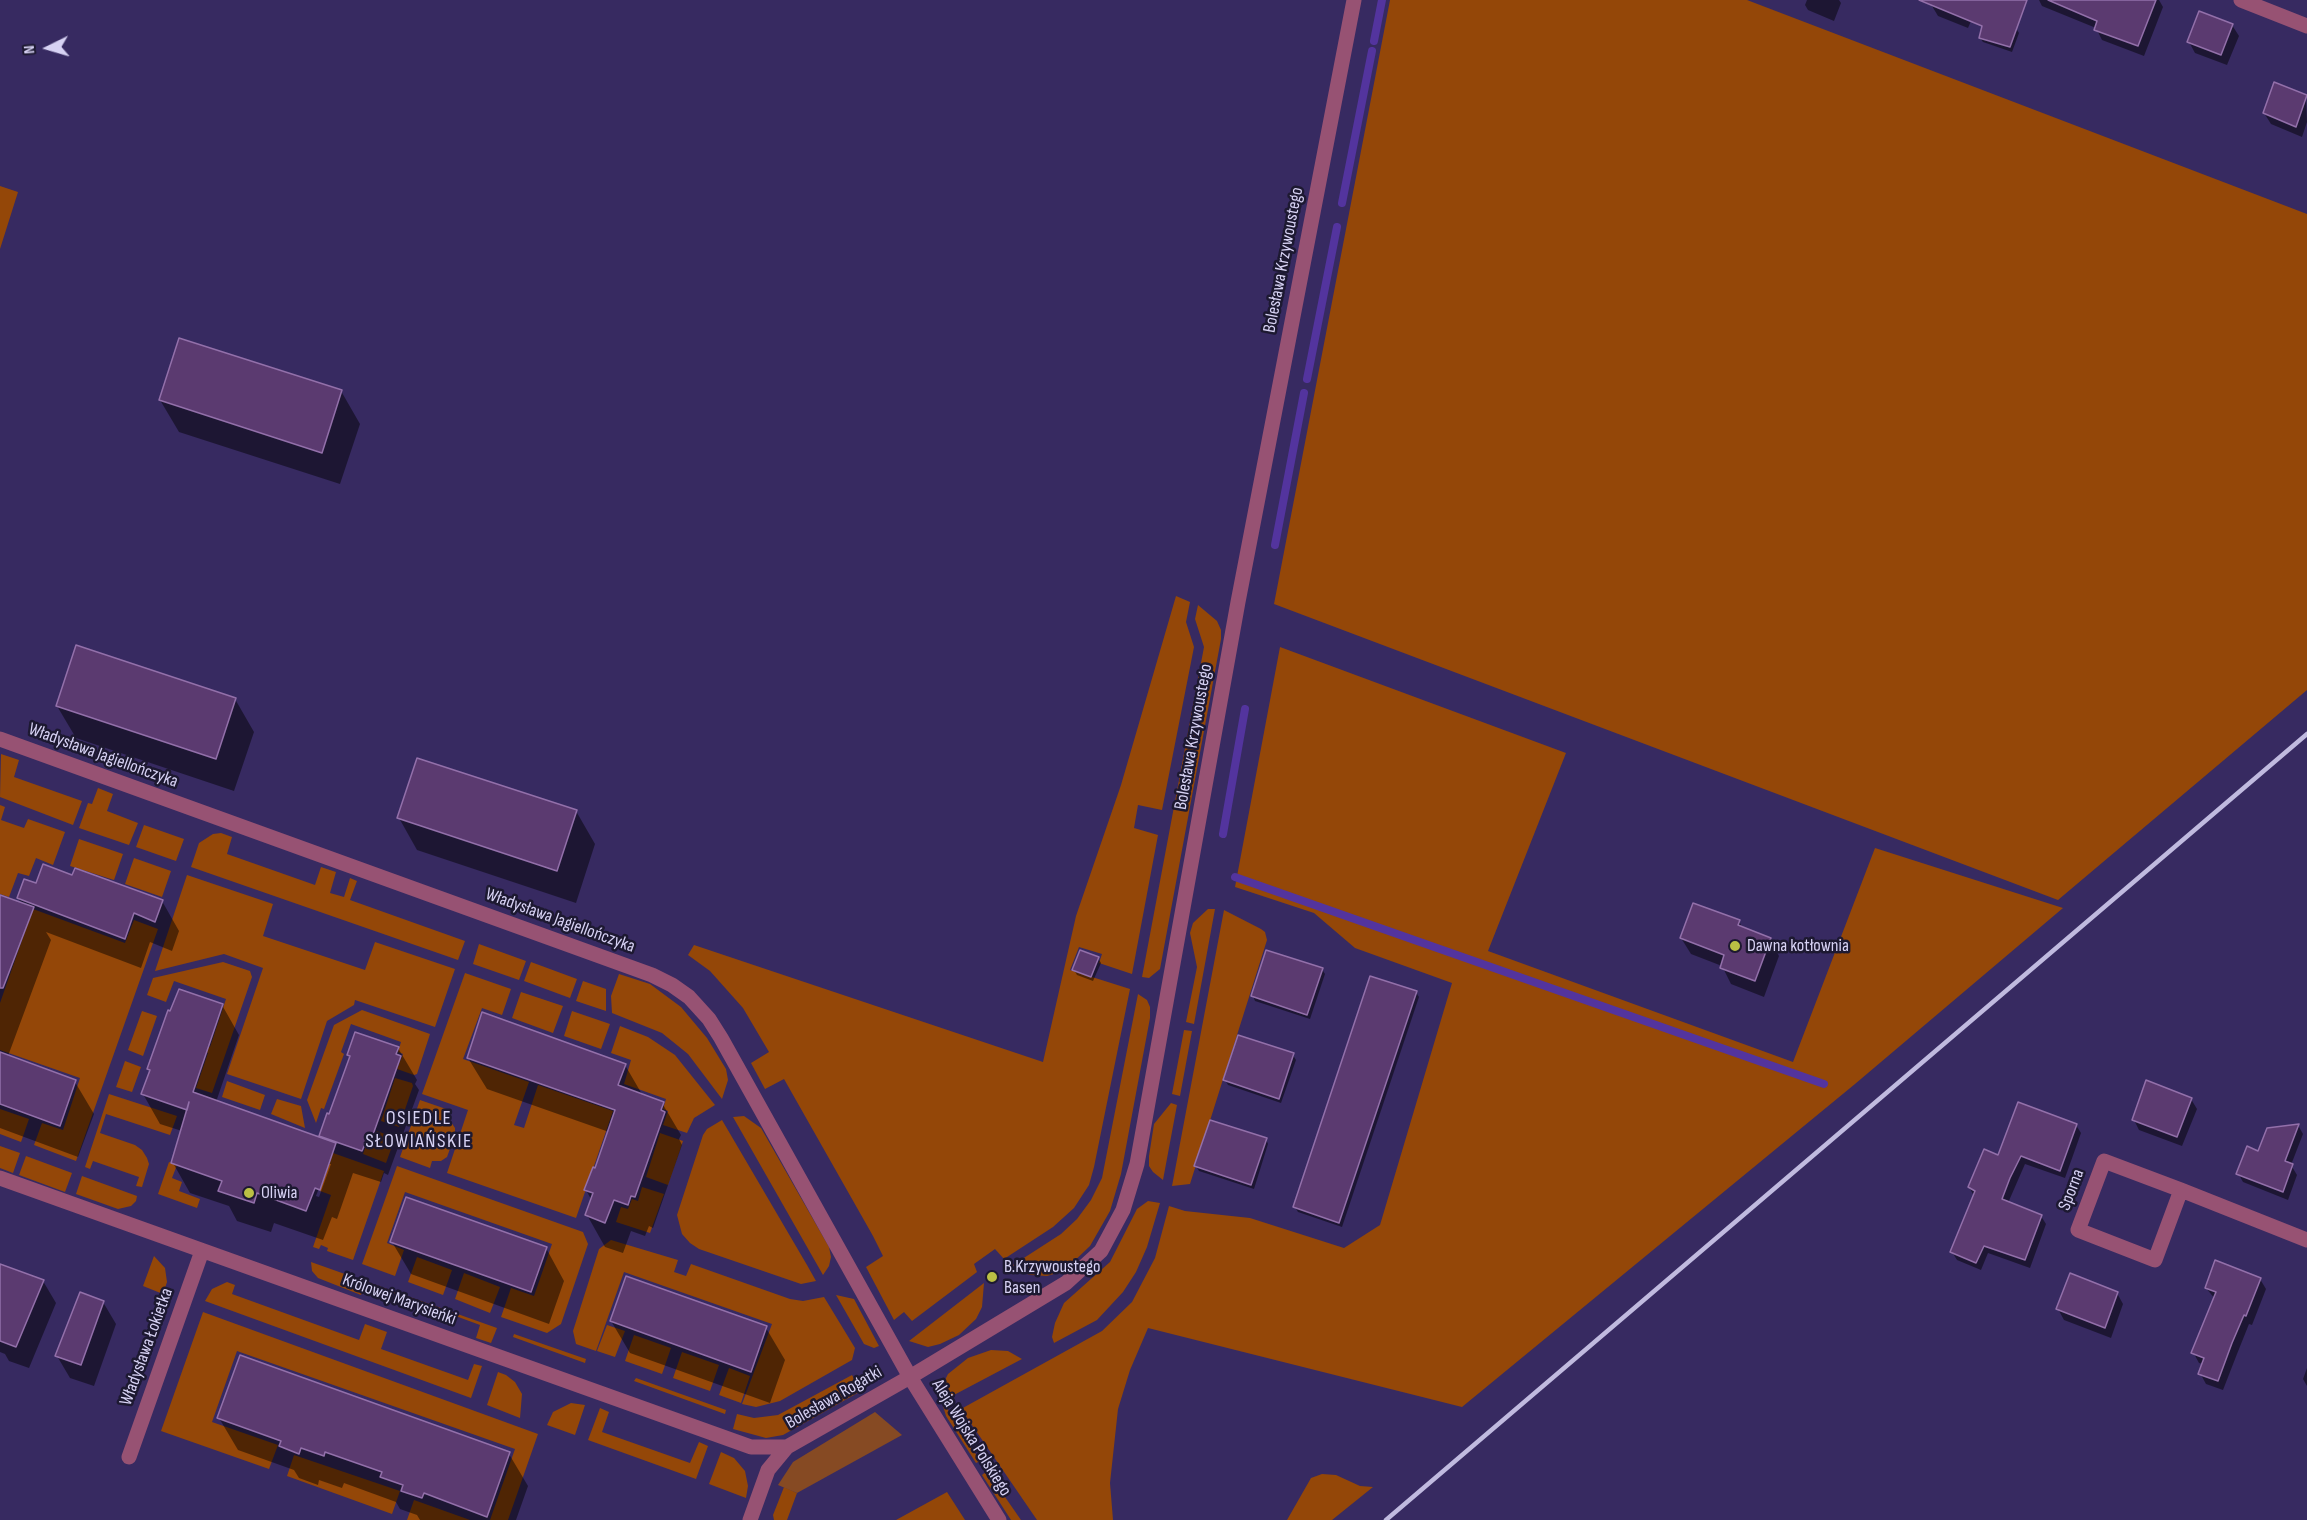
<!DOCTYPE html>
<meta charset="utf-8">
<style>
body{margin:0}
#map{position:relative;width:2307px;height:1520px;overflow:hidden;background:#372a61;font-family:"Sofia Sans Condensed",sans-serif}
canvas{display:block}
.north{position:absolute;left:18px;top:18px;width:60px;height:60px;-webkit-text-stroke:4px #1d1931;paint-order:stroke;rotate:265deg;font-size:16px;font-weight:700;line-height:24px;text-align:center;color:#d7d2f4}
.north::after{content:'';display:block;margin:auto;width:21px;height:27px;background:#d7d2f4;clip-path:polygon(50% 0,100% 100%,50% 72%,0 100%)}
</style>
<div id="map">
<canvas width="2307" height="1520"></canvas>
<div class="north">N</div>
</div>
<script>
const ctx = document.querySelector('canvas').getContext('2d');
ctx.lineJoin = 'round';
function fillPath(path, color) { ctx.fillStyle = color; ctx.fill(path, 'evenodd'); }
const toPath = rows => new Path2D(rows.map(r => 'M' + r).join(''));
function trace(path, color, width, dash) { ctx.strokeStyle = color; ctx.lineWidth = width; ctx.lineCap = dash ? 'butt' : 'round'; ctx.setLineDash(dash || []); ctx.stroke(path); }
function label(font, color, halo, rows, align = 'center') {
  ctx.font = font + ' "Sofia Sans Condensed",sans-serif'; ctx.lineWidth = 5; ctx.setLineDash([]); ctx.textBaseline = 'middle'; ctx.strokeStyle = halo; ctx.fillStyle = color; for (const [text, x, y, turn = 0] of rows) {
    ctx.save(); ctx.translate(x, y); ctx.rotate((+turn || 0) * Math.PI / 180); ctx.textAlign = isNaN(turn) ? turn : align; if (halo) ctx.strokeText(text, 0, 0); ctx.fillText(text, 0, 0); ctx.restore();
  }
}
const green = toPath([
 [1390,0,1747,0,2307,214,2307,690,2058,900,1274,604],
 [0,186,18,192,0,249],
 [1176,596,1190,602,1186,622,1194,647,1162,810,1138,805,1134,828,1158,835,1132,974,1099,963,1102,954,1079,947,1070,970,1130,989,1094,1167,1089,1185,1074,1208,1053,1227,1004,1259,995,1249,974,1264,977,1272,912,1321,904,1312,894,1320,866,1267,883,1256,873,1236,784,1079,765,1089,751,1063,769,1052,743,1008,710,971,688,955,694,945,1043,1062,1076,916,1121,785],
 [1198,605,1217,621,1221,630,1221,639,1160,969,1149,978,1142,977,1204,647,1195,619],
 [1280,647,1566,753,1488,951,1793,1062,1875,848,2063,908,1855,1084,1462,1407,1148,1328,1130,1370,1118,1409,1110,1483,1113,1520,1037,1520,961,1409,1102,1331,1132,1302,1155,1258,1169,1206,1185,1211,1250,1218,1344,1248,1380,1225,1452,983,1355,948,1314,913,1235,887],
 [1,754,19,760,14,777,82,801,73,825,0,797],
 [98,788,113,794,107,811,138,823,129,845,79,828,88,803,92,804],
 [0,805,5,807,1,820,24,828,28,819,65,832,53,865,36,858,29,876,18,873,9,897,0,894],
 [144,825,184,839,176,861,136,847],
 [221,833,232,837,227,854,315,885,321,867,336,872,330,893,344,897,350,878,357,881,350,900,465,941,458,960,191,867,199,843,213,834],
 [79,839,123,854,114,880,70,866],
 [134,858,171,871,162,897,125,884],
 [187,875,273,904,263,936,365,970,375,942,455,969,435,1027,355,1000,354,1005,327,1021,301,1099,227,1074,263,968,224,954,155,971],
 [33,909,125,943,134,920,158,929,76,1161,34,1145,42,1123,63,1130,80,1078,0,1050,0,1003],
 [1208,909,1215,909,1194,1024,1186,1022,1197,967,1190,933,1193,923],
 [1224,910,1261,929,1265,932,1267,940,1190,1184,1172,1186],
 [479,944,526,961,519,980,473,964],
 [223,962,250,971,252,977,212,1093,196,1088,208,1053,204,1051,206,1046,210,1047,226,999,174,981,166,1002,147,995,153,978],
 [531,962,577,979,570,998,524,981],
 [465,973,511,989,502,1015,482,1008,463,1059,529,1082,514,1125,524,1128,538,1085,613,1111,576,1218,447,1173,468,1110,422,1094],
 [619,974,650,984,681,1007,707,1038,726,1069,728,1080,722,1099,688,1054,662,1033,612,1013,611,996],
 [583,981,606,989,606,1011,576,1001],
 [521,992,563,1006,553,1033,512,1018],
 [1138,994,1147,1000,1150,1007,1150,1018,1121,1174,1110,1211,1090,1246,1068,1267,1057,1273,1047,1276,1031,1275,1019,1272,1013,1265,1061,1234,1077,1219,1091,1200,1102,1178],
 [362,1010,430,1034,417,1074,414,1075,397,1069,403,1054,398,1052,401,1042,351,1024,341,1052,344,1054,324,1109,321,1108,316,1123,307,1100,334,1025],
 [142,1011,157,1016,143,1056,128,1050],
 [572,1011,610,1024,601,1049,564,1036],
 [620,1026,648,1037,675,1055,715,1105,694,1118,687,1133,663,1125,668,1111,663,1109,666,1099,624,1084,631,1060,611,1053],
 [1184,1030,1192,1031,1180,1096,1172,1094],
 [125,1061,141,1067,132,1092,116,1087],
 [395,1078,412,1083,413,1086,399,1127,381,1121],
 [227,1081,265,1095,260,1110,222,1097],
 [109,1094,177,1116,170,1135,106,1114,100,1133,135,1145,142,1150,147,1158,149,1164,142,1187,136,1186,139,1177,93,1161,90,1169,85,1167],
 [277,1099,301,1106,305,1128,271,1114],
 [420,1100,449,1110,446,1119,451,1122,455,1128,455,1135,447,1157,441,1161,432,1161,430,1168,400,1157],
 [1171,1103,1177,1105,1163,1180,1153,1172,1149,1166,1149,1156,1154,1124],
 [0,1109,29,1119,21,1142,0,1134],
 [744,1116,761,1128,829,1247,831,1257,829,1266,823,1275,733,1117],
 [722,1120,807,1265,816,1281,801,1284,699,1249,690,1243,682,1234,677,1215,703,1135,707,1129],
 [377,1131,395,1138,386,1163,363,1154,367,1143,371,1145],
 [660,1133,683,1141,668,1185,646,1177],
 [0,1146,20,1153,13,1173,0,1168],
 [333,1153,384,1171,353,1260,327,1251,328,1248,321,1245,319,1249,313,1247,331,1195,320,1191],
 [26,1156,72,1173,65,1192,19,1175],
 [169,1162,177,1165,172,1178,182,1182,179,1191,200,1199,197,1208,158,1194],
 [397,1166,583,1232,588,1244,561,1324,547,1333,501,1317,511,1288,534,1296,552,1244,405,1192,387,1243,404,1250,395,1276,362,1264],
 [82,1176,137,1196,136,1201,131,1206,118,1209,76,1194],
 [642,1187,664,1194,650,1233,616,1222,621,1207,628,1209,632,1199,638,1201],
 [1148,1201,1160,1203,1147,1247,1136,1272,1123,1292,1097,1320,1054,1343,1052,1337,1055,1323,1064,1303,1110,1262,1137,1209],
 [611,1240,678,1260,674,1272,686,1276,691,1264,790,1299,803,1301,824,1297,855,1348,852,1360,780,1401,756,1407,742,1404,772,1324,624,1272,596,1351,576,1344,573,1331,599,1249],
 [154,1256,165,1268,167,1282,163,1294,143,1286],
 [417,1257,452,1270,443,1295,408,1282],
 [311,1262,497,1328,491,1343,476,1338,480,1325,366,1283,361,1295,318,1278,312,1271],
 [464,1273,500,1287,490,1313,455,1299],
 [227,1282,235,1285,232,1294,359,1340,365,1324,387,1332,381,1349,468,1380,474,1364,482,1366,471,1398,205,1301,212,1289],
 [984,1283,982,1307,976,1319,959,1335,940,1344,928,1347,909,1341],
 [836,1295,854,1299,879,1346,874,1348,864,1344],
 [203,1312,538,1434,508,1520,490,1520,515,1449,237,1351,212,1422,278,1445,269,1469,161,1431],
 [607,1325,625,1331,615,1357,597,1351],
 [514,1334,586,1359,585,1363,513,1337],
 [634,1335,671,1348,662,1374,625,1361],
 [991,1350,1008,1351,1022,1359,952,1396,943,1384,948,1374,968,1358],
 [682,1352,719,1365,710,1391,673,1378],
 [729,1368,750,1376,741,1403,719,1395],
 [498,1372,506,1375,515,1382,522,1394,520,1418,487,1405],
 [852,1375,861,1391,783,1435,766,1438,733,1429,737,1414,754,1418,778,1415],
 [636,1378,726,1410,725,1414,634,1381],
 [941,1399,980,1461,976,1463,946,1416],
 [571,1403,585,1405,575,1435,547,1425,553,1412],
 [600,1408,609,1412,602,1432,690,1463,699,1442,708,1446,696,1479,588,1440],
 [721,1452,734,1458,745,1471,748,1486,746,1498,709,1484],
 [294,1455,400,1491,392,1514,287,1476],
 [987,1471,1021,1520,1011,1520,982,1475],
 [1322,1474,1336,1475,1360,1486,1373,1487,1332,1520,1287,1520,1311,1478],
 [784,1487,797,1493,787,1520,774,1520,773,1515],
 [947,1492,965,1520,896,1520],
 [414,1500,470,1520,407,1520]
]);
const forest = toPath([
 [875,1412,902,1435,797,1493,778,1485,793,1462]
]);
const shadow = toPath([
 [1807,0,1839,0,1841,3,1834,21,1808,10,1805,5],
 [1934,0,1980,0,1968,28,1938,16,1932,6],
 [2039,0,2159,0,2163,7,2144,56,2102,40,2096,28,2042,6],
 [2232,25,2239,36,2227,65,2195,53,2189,42],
 [2016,28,2019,33,2012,52,1983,42,1980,38],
 [2306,96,2307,122,2302,137,2271,124,2264,113],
 [341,391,360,424,340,484,179,432,160,400],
 [235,699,254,732,234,791,76,738,57,706],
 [576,811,595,844,576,903,417,850,399,818],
 [73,877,162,901,179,931,172,951,150,942,141,968,46,932,51,940,8,1056,75,1082,94,1114,78,1157,0,1128,0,897,22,904,18,898,37,885],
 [1739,921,1743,929,1770,939,1779,956,1764,997,1731,984,1722,966,1691,954,1681,938],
 [1098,958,1101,963,1093,981,1077,975,1074,970],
 [1322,969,1325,974,1310,1019,1255,1001,1253,996],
 [1416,992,1419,997,1342,1227,1298,1212,1295,1207],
 [222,1005,239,1035,216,1102,324,1140,321,1135,330,1116,350,1058,349,1055,398,1048,417,1080,415,1084,419,1090,388,1175,384,1173,381,1182,353,1173,337,1219,332,1217,323,1240,274,1223,271,1232,237,1221,229,1206,190,1193,173,1163,182,1131,160,1124,143,1094,151,1073,148,1069],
 [328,1164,331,1164,319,1197,316,1196],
 [1293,1055,1296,1060,1281,1103,1228,1085,1225,1080],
 [468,1058,625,1065,643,1096,662,1103,681,1135,679,1139,682,1145,653,1228,649,1226,645,1236,631,1231,623,1253,605,1247,587,1215,592,1201,586,1190,596,1170,609,1132,487,1089],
 [2191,1099,2197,1109,2182,1146,2139,1130,2134,1120],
 [2076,1125,2081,1133,2065,1178,2025,1164,2008,1203,2041,1216,2046,1224,2030,1268,1988,1253,1981,1270,1957,1260,1952,1252,1974,1196,1969,1187,1999,1157],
 [2298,1125,2303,1134,2291,1165,2297,1175,2288,1200,2243,1182,2238,1173,2259,1153],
 [1266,1139,1268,1144,1254,1189,1199,1171,1196,1166],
 [392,1242,546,1248,564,1281,549,1324,411,1274],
 [0,1265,43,1281,56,1303,29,1368,9,1361,5,1354,0,1352],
 [2260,1279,2266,1289,2252,1325,2249,1324,2237,1354,2223,1390,2206,1384,2200,1373,2203,1364,2199,1363,2193,1352,2215,1299,2206,1288],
 [2117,1293,2123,1304,2111,1338,2064,1320,2058,1309],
 [103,1302,116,1324,94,1386,70,1378,57,1356],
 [611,1321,766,1328,785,1360,770,1403,630,1353],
 [2307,1368,2307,1386,2303,1379],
 [219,1418,509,1454,528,1486,516,1520,420,1520,417,1515,400,1509,396,1502,344,1483,342,1488,319,1480,318,1485,299,1478,294,1470,238,1450]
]);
const stream = toPath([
 [1374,41,1382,0],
 [1342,203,1372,51],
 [1307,379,1337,227],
 [1275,545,1304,393],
 [1223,834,1245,709],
 [1235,877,1824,1084]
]);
const building = toPath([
 [1919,0,2027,0,2010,47,1979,38,1982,26,1919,0],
 [2048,0,2156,0,2138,46,2094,30,2097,21,2048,0],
 [2199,11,2233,24,2221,55,2187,42,2199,11],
 [2274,82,2307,95,2296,127,2263,113,2274,82],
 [179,338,342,390,322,453,159,400,179,338],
 [76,645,236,698,216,759,56,706,76,645],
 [417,758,577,810,557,871,397,818,417,758],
 [43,864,72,875,75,868,163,900,155,922,134,913,125,939,17,898,24,879,36,883,43,864],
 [0,895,34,907,3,988,0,988,0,895],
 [1693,903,1740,920,1738,925,1771,938,1755,981,1720,968,1724,955,1680,938,1693,903],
 [1080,950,1099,957,1091,977,1072,970,1080,950],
 [1266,950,1323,968,1307,1015,1251,996,1266,950],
 [1370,976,1417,991,1339,1223,1293,1207,1370,976],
 [179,989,223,1004,193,1092,336,1143,320,1190,315,1188,306,1211,257,1193,254,1203,218,1191,222,1181,171,1163,189,1102,187,1110,141,1094,150,1070,147,1069,168,1010,170,1011,179,989],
 [482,1012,626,1064,618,1085,664,1102,661,1110,665,1112,635,1197,631,1196,628,1205,614,1200,605,1223,585,1215,593,1193,584,1190,593,1167,595,1168,615,1110,467,1058,482,1012],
 [355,1032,399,1047,396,1054,401,1056,370,1143,366,1142,362,1151,319,1136,327,1113,329,1114,350,1056,347,1055,355,1032],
 [1238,1035,1294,1053,1279,1099,1223,1080,1238,1035],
 [0,1052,76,1080,60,1126,0,1104,0,1052],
 [2146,1080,2192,1098,2177,1137,2132,1120,2146,1080],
 [2018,1102,2077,1124,2060,1171,2021,1156,2010,1178,2002,1199,2042,1215,2025,1260,1984,1246,1976,1263,1950,1252,1975,1191,1968,1187,1984,1149,1998,1155,2018,1102],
 [1210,1120,1267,1138,1251,1185,1194,1166,1210,1120],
 [2299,1124,2285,1161,2293,1164,2283,1192,2236,1174,2247,1146,2258,1151,2267,1128,2299,1124],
 [406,1197,547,1247,531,1292,390,1242,406,1197],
 [2215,1260,2261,1278,2246,1316,2244,1315,2232,1343,2218,1381,2198,1374,2204,1358,2191,1353,2216,1292,2205,1288,2215,1260],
 [0,1264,44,1280,16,1347,0,1341,0,1264],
 [2070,1273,2118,1292,2105,1328,2056,1309,2070,1273],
 [626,1276,767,1326,751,1372,610,1321,626,1276],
 [80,1292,104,1301,81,1365,55,1356,80,1292],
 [240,1355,510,1452,487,1517,424,1493,422,1498,401,1491,403,1485,380,1477,382,1472,325,1452,324,1456,301,1448,299,1454,279,1446,281,1441,217,1418,240,1355]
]);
const street = toPath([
 [2241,0,2307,26],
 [0,739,652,975,672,985,689,997,709,1019,721,1038,910,1377,999,1520],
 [0,1178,751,1447,787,1447],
 [2181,1190,2155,1260,2078,1230,2104,1161,2181,1190,2307,1240],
 [129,1457,202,1251],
 [750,1520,768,1470,787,1447,910,1377,1066,1283,1101,1251,1123,1210,1137,1164,1238,602,1354,0]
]);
const rail = toPath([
 [1386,1520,2307,734]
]);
const markers = [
 [1735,946,6,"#bbc044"],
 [249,1193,6,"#bbc044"],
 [992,1277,6,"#bbc044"]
];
const streetNames = [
 ["Bolesława Krzywoustego",1284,260,-79],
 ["Bolesława Krzywoustego",1194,737,-80],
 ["Władysława Jagiellończyka",103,756,20],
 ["Władysława Jagiellończyka",560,921,20],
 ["Sporna",2072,1190,-69],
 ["Królowej Marysieńki",399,1300,20],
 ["Władysława Łokietka",147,1347,-70],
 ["Bolesława Rogatki",834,1398,-30],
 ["Aleja Wojska Polskiego",971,1438,58]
];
const poiNames = [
 ["Dawna kotłownia",1747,946],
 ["Oliwia",261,1193],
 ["B.Krzywoustego",1004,1267],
 ["Basen",1004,1288]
];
const neighbourhoodNames = [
 ["OSIEDLE",419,1119],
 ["SŁOWIAŃSKIE",419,1142]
];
fillPath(green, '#944708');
fillPath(forest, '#864a23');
fillPath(shadow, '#0007');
trace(stream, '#53349e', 8);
fillPath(building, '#5b3a70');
trace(building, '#9370aa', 1.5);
trace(street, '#975273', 15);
trace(rail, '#c0badf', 4.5);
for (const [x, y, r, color] of markers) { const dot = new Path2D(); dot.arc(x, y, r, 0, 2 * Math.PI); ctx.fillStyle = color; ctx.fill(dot); trace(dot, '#1d1931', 2); }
label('18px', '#d7d2f4', '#1d1931', streetNames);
label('18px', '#d7d2f4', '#1d1931', poiNames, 'left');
ctx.letterSpacing = '1.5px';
label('20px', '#d7d2f4', '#1d1931', neighbourhoodNames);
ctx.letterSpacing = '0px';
</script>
